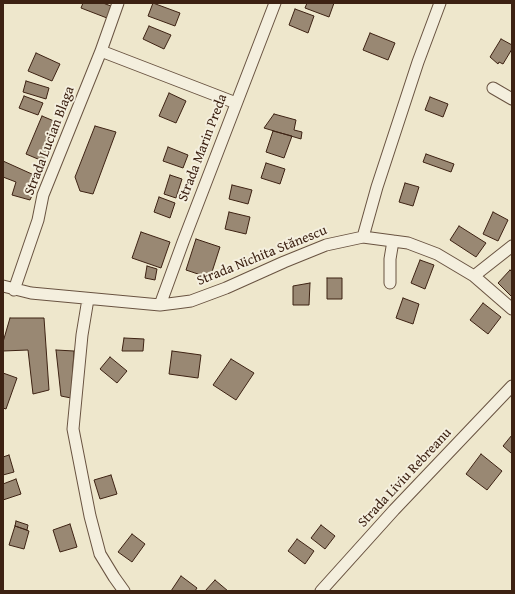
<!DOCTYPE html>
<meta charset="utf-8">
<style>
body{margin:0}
#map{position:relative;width:515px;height:594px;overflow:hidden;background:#eee7cc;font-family:"Gentium Book Plus",serif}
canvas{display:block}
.frame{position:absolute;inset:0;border:4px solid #3d2213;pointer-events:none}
</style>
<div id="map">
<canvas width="515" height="594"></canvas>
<div class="frame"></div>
</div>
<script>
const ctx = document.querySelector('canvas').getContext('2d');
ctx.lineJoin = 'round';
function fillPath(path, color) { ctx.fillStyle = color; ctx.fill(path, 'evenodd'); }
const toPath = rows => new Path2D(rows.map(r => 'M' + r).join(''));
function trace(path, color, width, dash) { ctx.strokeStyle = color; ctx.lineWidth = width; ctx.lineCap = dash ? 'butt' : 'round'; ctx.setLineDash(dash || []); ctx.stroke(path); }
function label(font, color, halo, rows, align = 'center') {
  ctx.font = font + ' "Gentium Book Plus",serif'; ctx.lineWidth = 4; ctx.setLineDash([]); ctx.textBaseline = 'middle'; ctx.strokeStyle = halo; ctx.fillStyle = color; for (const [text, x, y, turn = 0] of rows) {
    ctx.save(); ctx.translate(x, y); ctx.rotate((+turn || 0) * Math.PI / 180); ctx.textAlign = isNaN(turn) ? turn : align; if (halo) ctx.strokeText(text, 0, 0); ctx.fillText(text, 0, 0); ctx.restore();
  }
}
const building = toPath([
 [83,3,103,3,111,6,107,18,81,8,83,3],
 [153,3,180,13,175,26,148,16,153,3],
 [307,3,334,3,329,17,305,8,307,3],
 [295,9,314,16,308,33,289,25,295,9],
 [149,26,171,35,164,49,143,39,149,26],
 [370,33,395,43,388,60,363,50,370,33],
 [501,39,512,45,512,49,503,64,499,62,498,64,490,57,501,39],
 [36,53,60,64,52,81,28,71,36,53],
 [26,81,49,88,46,99,23,92,26,81],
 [169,93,186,101,176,123,159,116,169,93],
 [24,96,43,103,38,115,19,108,24,96],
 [430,97,448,104,443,117,425,110,430,97],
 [274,114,296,120,294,130,302,132,301,139,264,128,274,114],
 [42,116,61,124,45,162,26,154,42,116],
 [95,126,116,132,93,194,80,191,75,177,95,126],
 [273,131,292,136,284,158,266,152,273,131],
 [168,147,188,155,183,168,163,161,168,147],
 [426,154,454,164,451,172,423,162,426,154],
 [3,161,34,175,28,187,35,189,30,200,12,195,16,182,3,177,3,161],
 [266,163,285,169,280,184,261,178,266,163],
 [170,175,182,179,176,198,164,194,170,175],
 [405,183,419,187,413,206,399,202,405,183],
 [232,185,252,190,248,204,229,199,232,185],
 [159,197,175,203,170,218,154,212,159,197],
 [229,212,250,217,246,234,225,229,229,212],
 [493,212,508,220,498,241,483,234,493,212],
 [459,226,486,243,476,257,450,240,459,226],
 [141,232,170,242,161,268,132,258,141,232],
 [196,239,220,247,210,278,186,270,196,239],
 [420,260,434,265,425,289,411,283,420,260],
 [147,266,157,269,155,280,145,278,147,266],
 [510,270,512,272,512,297,498,283,510,270],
 [327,278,342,278,342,299,327,299,327,278],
 [310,283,309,305,293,305,293,286,310,283],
 [403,298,419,304,413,324,396,318,403,298],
 [483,303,501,317,488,334,470,320,483,303],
 [10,318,44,318,49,390,33,394,28,350,3,351,3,342,10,318],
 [124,338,144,339,143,351,122,351,124,338],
 [56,350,74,351,71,398,61,396,56,350],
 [172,351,201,355,198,378,169,374,172,351],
 [110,357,127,371,117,383,100,369,110,357],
 [231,359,254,373,236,400,213,385,231,359],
 [3,373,17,378,6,409,3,408,3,373],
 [512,435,512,452,511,453,503,446,512,435],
 [481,454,502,471,487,490,466,474,481,454],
 [9,455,14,472,3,475,3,457,9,455],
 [111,475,117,494,100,499,94,480,111,475],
 [16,479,21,494,3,500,3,484,16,479],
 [16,521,28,525,27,530,15,526,16,521],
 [70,524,77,547,60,552,53,530,70,524],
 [321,525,335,536,325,549,311,538,321,525],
 [15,526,29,531,24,549,9,545,15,526],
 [132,534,145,544,132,562,118,552,132,534],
 [297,539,314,551,305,564,288,551,297,539],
 [181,576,197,588,195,591,171,591,181,576],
 [215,580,228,591,205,591,215,580]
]);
const street = toPath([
 [101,51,236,103],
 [493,88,512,99],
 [363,237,377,187,418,62,440,3],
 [474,276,512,246],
 [390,283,390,259,393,241],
 [3,286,31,293,160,305,176,303,191,301,226,288,284,262,326,245,363,237,408,243,437,254,474,276,512,309],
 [14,290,38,220,43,195,101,51,118,3],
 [88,299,82,335,73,429,90,516,100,554,114,577,124,591],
 [160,305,183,242,275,3],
 [321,591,394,510,512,386]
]);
const streetNames = [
 ["Strada Lucian Blaga",50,141,-69],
 ["Strada Marin Preda",203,148,-69],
 ["Strada Nichita Stănescu",262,256,-22],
 ["Strada Liviu Rebreanu",405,478,-47]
];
fillPath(building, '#998873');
trace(building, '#3d2213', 1);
trace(street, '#695341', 13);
trace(street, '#f4efde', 11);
label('14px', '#3d2213', '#f4efde', streetNames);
</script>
